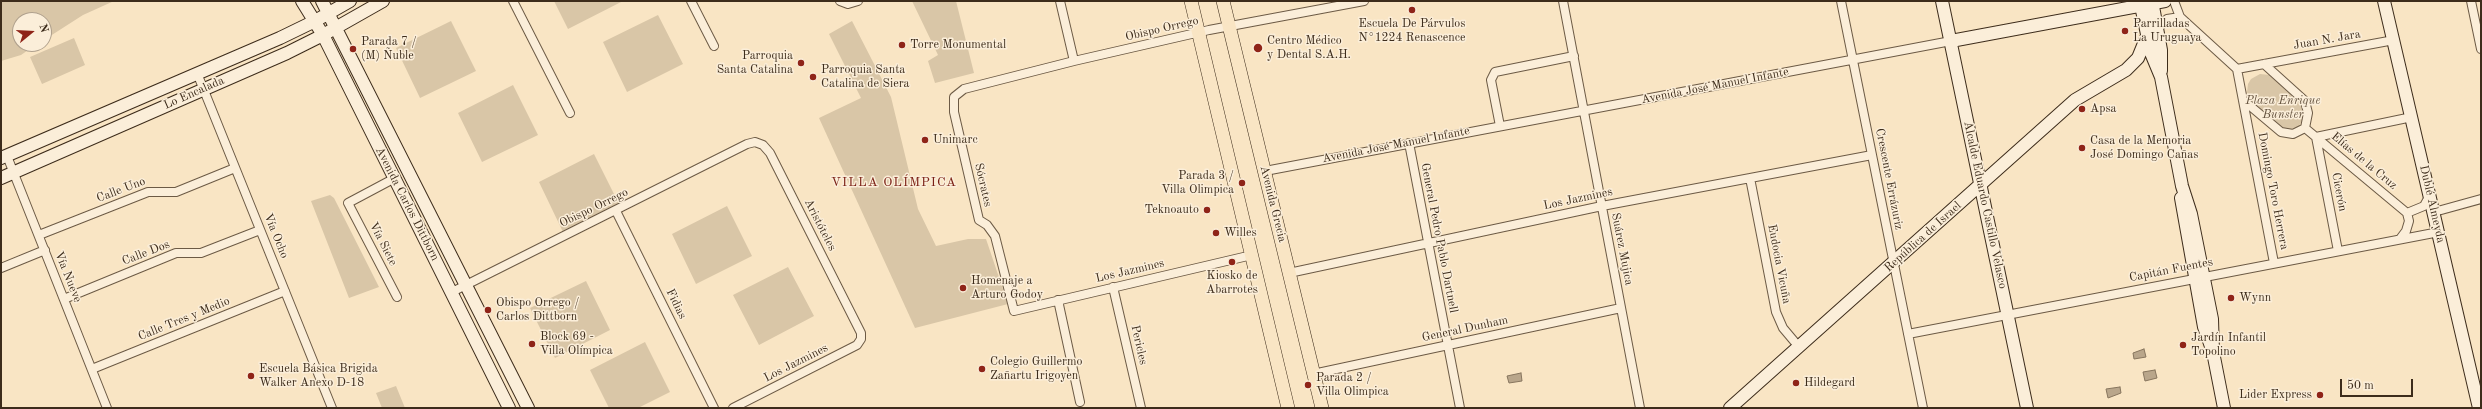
<!DOCTYPE html>
<meta charset="utf-8">
<style>
body{margin:0}
#map{position:relative;width:2482px;height:409px;overflow:hidden;background:#f9e5c4;font-family:"Old Standard TT",serif}
canvas{display:block}
.frame{position:absolute;inset:0;border:2px solid #3d2c1b;pointer-events:none}
.north{position:absolute;left:12px;top:12px;width:40px;height:40px;box-sizing:border-box;background:#fbeed9;border:1px solid #afa08d;border-radius:50%;rotate:72deg;font-size:11px;font-weight:700;line-height:16px;text-align:center;color:#3d2c1b}
.north::after{content:'';display:block;margin:auto;width:14px;height:18px;background:#8f2418;clip-path:polygon(50% 0,100% 100%,50% 72%,0 100%)}
.scale{position:absolute;left:2340px;top:379px;width:73px;height:18px;box-sizing:border-box;border:2px solid #3d2c1b;border-top:0;padding-left:5px;font-size:12px;line-height:14px;white-space:nowrap;color:#3d2c1b;-webkit-text-stroke:3px #fbeed9;paint-order:stroke}
</style>
<div id="map">
<canvas width="2482" height="409"></canvas>
<div class="frame"></div>
<div class="north">N</div>
<div class="scale">50 m</div>
</div>
<script>
const ctx = document.querySelector('canvas').getContext('2d');
ctx.lineJoin = 'round';
function fillPath(path, color) { ctx.fillStyle = color; ctx.fill(path, 'evenodd'); }
const toPath = rows => new Path2D(rows.map(r => 'M' + r).join(''));
function trace(path, color, width, dash) { ctx.strokeStyle = color; ctx.lineWidth = width; ctx.lineCap = dash ? 'butt' : 'round'; ctx.setLineDash(dash || []); ctx.stroke(path); }
function label(font, color, halo, rows, align = 'center') {
  ctx.font = font + ' "Old Standard TT",serif'; ctx.lineWidth = 3; ctx.setLineDash([]); ctx.textBaseline = 'middle'; ctx.strokeStyle = halo; ctx.fillStyle = color; for (const [text, x, y, turn = 0] of rows) {
    ctx.save(); ctx.translate(x, y); ctx.rotate((+turn || 0) * Math.PI / 180); ctx.textAlign = isNaN(turn) ? turn : align; if (halo) ctx.strokeText(text, 0, 0); ctx.fillText(text, 0, 0); ctx.restore();
  }
}
const green = toPath([
 [1,1,114,1,83,15,44,40,44,20,20,20,20,44,37,44,21,55,1,61],
 [554,1,623,1,568,29],
 [912,1,956,1,974,73,935,83,928,61,938,55],
 [658,15,683,64,627,92,603,42],
 [451,21,476,71,420,98,396,48],
 [852,21,891,97,918,209,936,246,968,239,986,239,1008,304,915,328,819,118,861,98,829,34],
 [74,38,85,65,42,84,30,57],
 [2260,74,2270,75,2300,101,2304,112,2303,120,2298,127,2291,130,2283,129,2250,100,2247,92,2248,84,2251,79],
 [513,85,538,135,482,162,458,113],
 [594,154,619,204,563,232,539,182],
 [330,195,334,198,379,287,349,298,311,201],
 [727,206,752,256,696,284,672,234],
 [788,267,814,316,759,345,733,295],
 [586,281,610,330,555,358,530,308],
 [645,342,670,392,638,408,609,408,590,370],
 [396,386,405,408,382,408,376,393]
]);
const water = toPath([
 [2144,349,2146,357,2134,359,2133,353,2144,349],
 [2155,370,2157,378,2145,381,2143,372,2155,370],
 [1521,373,1522,381,1509,383,1507,376,1521,373],
 [2120,387,2121,393,2108,398,2106,389,2120,387]
]);
const street = toPath([
 [513,1,570,113],
 [691,1,714,46],
 [840,1,848,4,858,1],
 [1060,1,1074,61],
 [1563,1,1640,408],
 [1841,1,1923,408],
 [2174,1,2180,17,2237,69,2274,263],
 [2471,1,2481,49],
 [2157,29,2167,19,2180,17],
 [2237,69,2394,40],
 [197,73,332,408],
 [2243,100,2281,132,2293,134,2305,128,2308,113,2305,101,2264,64],
 [1500,126,1491,80,1495,72,1574,56],
 [2305,128,2407,213,2409,221,2406,231,2400,239],
 [1409,143,1460,408],
 [7,156,107,408],
 [1265,171,1951,41],
 [395,178,348,203,397,297],
 [1750,178,1776,312,1783,328,1799,347],
 [616,211,714,408],
 [2434,212,2481,199],
 [2407,213,2424,206,2430,195],
 [39,235,148,192,176,192,235,168],
 [2338,251,2316,137,2412,117],
 [1252,255,1014,311,995,236,987,225,979,220,954,112,954,97,964,89,1074,61,1209,30,1364,1],
 [1,268,45,250],
 [1289,273,1602,206,1872,155],
 [1113,287,1141,408],
 [452,292,747,144,755,142,763,145,770,153,861,333,861,339,857,345,733,408],
 [64,299,176,253,201,253,260,230],
 [1058,300,1080,402],
 [1908,334,2439,232],
 [92,369,285,291],
 [1313,374,1621,308]
]);
const secondary = toPath([
 [302,1,323,35,509,408],
 [322,1,528,408],
 [1942,1,2027,408],
 [2140,1,2151,53,2161,77,2182,186,2191,214,2212,319,2213,352],
 [2152,1,2161,50,2161,71],
 [2384,1,2479,408],
 [1951,41,2165,1],
 [1,158,280,38,315,21,350,1],
 [1,178,287,53,323,35,383,1],
 [2181,198,2204,327,2213,352,2224,408],
 [1730,408,2075,100,2126,70,2138,58,2147,36]
]);
const primary = toPath([
 [1191,1,1288,408],
 [1223,1,1322,408]
]);
const markers = [
 [1412,10,4,"#8f2418"],
 [2125,31,4,"#8f2418"],
 [902,45,4,"#8f2418"],
 [1258,48,5,"#8f2418"],
 [353,49,4,"#8f2418"],
 [801,63,4,"#8f2418"],
 [813,77,4,"#8f2418"],
 [2082,109,4,"#8f2418"],
 [925,140,4,"#8f2418"],
 [2082,148,4,"#8f2418"],
 [1242,183,4,"#8f2418"],
 [1207,210,4,"#8f2418"],
 [1216,233,4,"#8f2418"],
 [1232,262,4,"#8f2418"],
 [963,288,4,"#8f2418"],
 [2231,298,4,"#8f2418"],
 [488,310,4,"#8f2418"],
 [532,344,4,"#8f2418"],
 [2183,345,4,"#8f2418"],
 [982,369,4,"#8f2418"],
 [251,376,4,"#8f2418"],
 [1796,383,4,"#8f2418"],
 [1308,385,4,"#8f2418"],
 [2320,395,4,"#8f2418"]
];
const poiNames = [
 ["Escuela De Párvulos",1412,24,"center"],
 ["N°1224 Renascence",1412,38,"center"],
 ["Parrilladas",2133,24],
 ["La Uruguaya",2133,38],
 ["Centro Médico",1267,41],
 ["y Dental S.A.H.",1267,55],
 ["Parada 7 /",361,42],
 ["(M) Ñuble",361,56],
 ["Torre Monumental",910,45],
 ["Parroquia",793,56,"right"],
 ["Santa Catalina",793,70,"right"],
 ["Parroquia Santa",821,70],
 ["Catalina de Siera",821,84],
 ["Apsa",2090,109],
 ["Unimarc",933,140],
 ["Casa de la Memoria",2090,141],
 ["José Domingo Cañas",2090,155],
 ["Parada 3 /",1234,176,"right"],
 ["Villa Olimpica",1234,190,"right"],
 ["Teknoauto",1199,210,"right"],
 ["Willes",1224,233],
 ["Kiosko de",1232,276,"center"],
 ["Abarrotes",1232,290,"center"],
 ["Homenaje a",971,281],
 ["Arturo Godoy",971,295],
 ["Wynn",2239,298],
 ["Obispo Orrego /",496,303],
 ["Carlos Dittborn",496,317],
 ["Block 69 -",540,337],
 ["Villa Olímpica",540,351],
 ["Jardín Infantil",2191,338],
 ["Topolino",2191,352],
 ["Colegio Guillermo",990,362],
 ["Zañartu Irigoyen",990,376],
 ["Escuela Básica Brigida",259,369],
 ["Walker Anexo D-18",259,383],
 ["Parada 2 /",1316,378],
 ["Villa Olimpica",1316,392],
 ["Hildegard",1804,383],
 ["Lider Express",2312,395,"right"]
];
const streetNames = [
 ["Obispo Orrego",1162,29,-13],
 ["Juan N. Jara",2327,40,-10],
 ["Avenida José Manuel Infante",1715,86,-11],
 ["Lo Encalada",194,93,-24],
 ["Avenida José Manuel Infante",1396,145,-11],
 ["Elías de la Cruz",2364,161,40],
 ["Crescente Errázuriz",1889,179,79],
 ["Sócrates",983,185,77],
 ["Calle Uno",121,190,-21],
 ["Domingo Toro Herrera",2273,191,79],
 ["Cicerón",2339,192,79],
 ["Los Jazmines",1578,199,-12],
 ["Avenida Carlos Dittborn",407,204,63],
 ["Avenida Grecia",1273,204,76],
 ["Dublé Almeyda",2432,204,77],
 ["Alcalde Eduardo Castillo Velasco",1985,205,78],
 ["Obispo Orrego",594,208,-26],
 ["Aristóteles",820,225,63],
 ["Vía Ocho",276,236,68],
 ["República de Israel",1923,237,-42],
 ["General Pedro Pablo Dartnell",1439,238,79],
 ["Vía Siete",383,244,63],
 ["Suárez Mujica",1622,249,79],
 ["Calle Dos",146,253,-21],
 ["Eudocia Vicuña",1779,264,79],
 ["Capitán Fuentes",2171,270,-11],
 ["Los Jazmines",1130,271,-13],
 ["Vía Nueve",68,277,68],
 ["Fidias",676,304,64],
 ["Calle Tres y Medio",184,319,-22],
 ["General Dunham",1465,329,-12],
 ["Pericles",1139,345,77],
 ["Los Jazmines",796,363,-27]
];
const parkNames = [
 ["Plaza Enrique",2283,101],
 ["Bunster",2283,115]
];
const neighbourhoodNames = [
 ["VILLA OLÍMPICA",894,183]
];
fillPath(green, '#d9c6a7');
fillPath(water, '#b9a68b');
trace(water, '#87755e', 1);
trace(street, '#6c5a45', 10);
trace(secondary, '#3d2c1b', 14);
trace(primary, '#3d2c1b', 14);
trace(street, '#fbeed9', 8);
trace(secondary, '#fbeed9', 12);
trace(primary, '#f9e5c4', 13);
for (const [x, y, r, color] of markers) { const dot = new Path2D(); dot.arc(x, y, r, 0, 2 * Math.PI); ctx.fillStyle = color; ctx.fill(dot); trace(dot, '#fbeed9', 1.5); }
label('12px', '#3d2c1b', '#fbeed9', poiNames, 'left');
label('12px', '#3d2c1b', '#fbeed9', streetNames);
label('italic 12px', '#64523e', '#fbeed9', parkNames);
ctx.letterSpacing = '1px';
label('13px', '#7a1f14', '#fbeed9', neighbourhoodNames);
ctx.letterSpacing = '0px';
</script>
